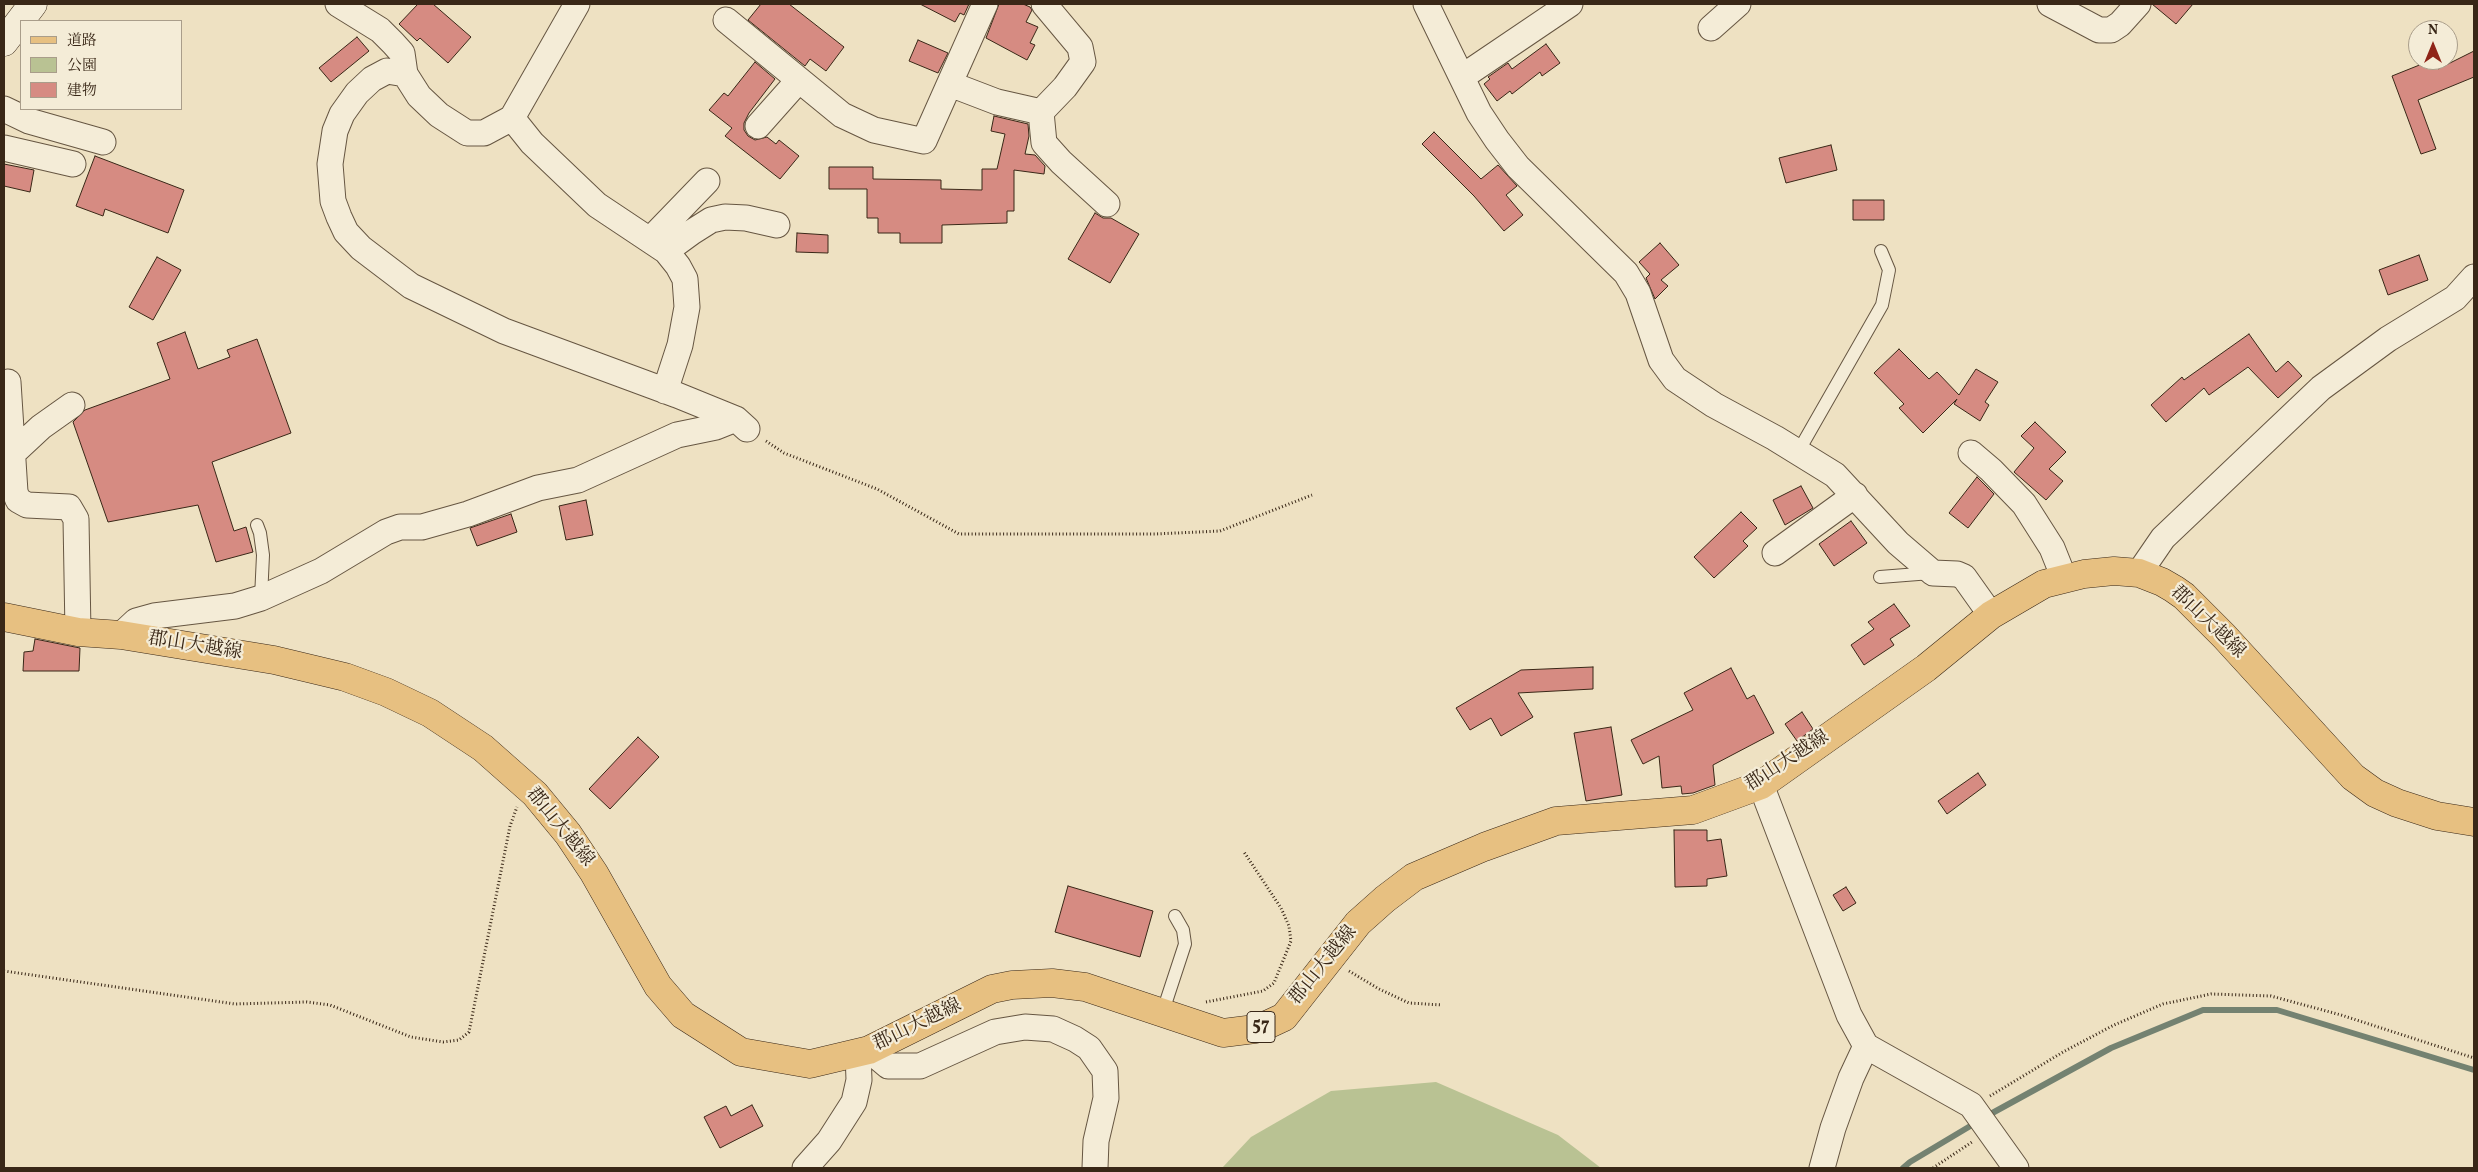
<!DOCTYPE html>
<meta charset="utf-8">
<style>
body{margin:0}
#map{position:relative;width:2478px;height:1172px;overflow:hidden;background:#eee1c2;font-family:Vollkorn,"Noto Serif JP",serif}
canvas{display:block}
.frame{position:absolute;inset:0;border:5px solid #392717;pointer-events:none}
.legend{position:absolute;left:20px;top:20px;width:162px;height:90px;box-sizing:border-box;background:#f4ecd7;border:1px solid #a99d8a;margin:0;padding:6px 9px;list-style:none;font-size:15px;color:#392717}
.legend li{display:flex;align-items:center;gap:10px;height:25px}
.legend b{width:25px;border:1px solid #a99d8a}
.north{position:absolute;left:2408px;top:20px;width:50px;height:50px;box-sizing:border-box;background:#f4ecd7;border:1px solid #a99d8a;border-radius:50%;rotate:0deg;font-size:14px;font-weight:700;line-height:20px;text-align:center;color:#392717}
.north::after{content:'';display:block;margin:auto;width:18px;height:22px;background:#8f2418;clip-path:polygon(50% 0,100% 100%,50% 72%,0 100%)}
</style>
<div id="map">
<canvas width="2478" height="1172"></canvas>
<div class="frame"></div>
<ul class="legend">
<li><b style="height:6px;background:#e7c081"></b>道路</li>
<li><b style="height:14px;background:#b9c293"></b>公園</li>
<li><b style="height:14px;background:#d68b82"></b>建物</li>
</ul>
<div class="north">N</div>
</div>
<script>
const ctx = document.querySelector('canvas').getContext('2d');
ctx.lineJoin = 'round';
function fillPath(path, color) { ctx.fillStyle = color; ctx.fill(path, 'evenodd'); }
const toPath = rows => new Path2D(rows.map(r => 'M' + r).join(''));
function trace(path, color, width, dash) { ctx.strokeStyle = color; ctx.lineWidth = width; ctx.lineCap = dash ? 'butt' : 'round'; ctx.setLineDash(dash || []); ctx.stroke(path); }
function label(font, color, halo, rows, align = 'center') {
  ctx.font = font + ' Vollkorn,"Noto Serif JP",serif'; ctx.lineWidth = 4.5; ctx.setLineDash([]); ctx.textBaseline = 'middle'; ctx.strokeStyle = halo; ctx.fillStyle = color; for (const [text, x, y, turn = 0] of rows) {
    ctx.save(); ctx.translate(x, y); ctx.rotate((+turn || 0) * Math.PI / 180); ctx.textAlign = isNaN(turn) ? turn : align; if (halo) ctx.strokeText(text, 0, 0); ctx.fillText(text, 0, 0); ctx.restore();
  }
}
const green = toPath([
 [1436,1082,1558,1135,1601,1168,1222,1168,1251,1137,1331,1091]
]);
const stream = toPath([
 [1985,1117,2111,1048,2203,1010,2277,1010,2474,1070],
 [1903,1168,1910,1162,1977,1122]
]);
const building = toPath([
 [418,4,433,4,471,37,448,63,420,38,417,41,399,24,418,4],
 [761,4,789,4,844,47,826,71,810,59,805,66,748,20,761,4],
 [920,4,969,4,964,15,960,13,955,22,920,4],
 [999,4,1023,4,1030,7,1032,10,1026,22,1038,27,1030,43,1035,45,1027,60,986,38,999,4],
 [2152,4,2193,4,2176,24,2152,4],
 [357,37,369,51,331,82,319,68,357,37],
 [918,40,948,53,938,73,909,61,918,40],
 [1546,44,1560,63,1542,76,1540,72,1512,94,1510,91,1497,101,1484,84,1490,79,1488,77,1508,63,1512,69,1546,44],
 [2474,51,2474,77,2418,100,2436,149,2421,154,2392,76,2432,60,2435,60,2438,69,2474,51],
 [755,62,775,79,749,113,744,123,744,130,748,136,755,140,767,137,776,144,779,140,799,156,780,179,725,136,732,128,709,110,724,93,728,96,755,62],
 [994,116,1028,124,1029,136,1025,154,1035,155,1045,166,1044,174,1014,170,1014,211,1007,211,1007,223,942,225,942,243,900,243,900,233,878,233,878,218,867,218,867,189,829,189,829,167,873,167,873,179,941,180,941,189,982,190,982,169,997,169,1005,134,991,131,994,116],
 [1434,132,1481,179,1498,165,1517,186,1506,195,1523,215,1504,231,1474,196,1422,144,1434,132],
 [1831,145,1837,170,1786,183,1779,158,1831,145],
 [95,156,184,190,168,233,105,209,103,216,76,206,95,156],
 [4,164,34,170,30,192,4,186,4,164],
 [1853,200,1884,200,1884,220,1853,220,1853,200],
 [1095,213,1103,218,1111,218,1139,234,1110,283,1068,259,1095,213],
 [797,233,828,235,828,253,796,252,797,233],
 [1660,243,1679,265,1661,280,1668,286,1655,299,1646,278,1650,274,1639,262,1660,243],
 [2419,255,2428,280,2388,295,2379,270,2419,255],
 [157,257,181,270,153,320,129,307,157,257],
 [185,332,198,369,230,357,227,350,257,339,291,433,212,462,234,531,246,527,253,552,216,562,198,505,108,522,73,422,85,410,170,379,157,343,185,332],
 [2249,334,2276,372,2288,361,2302,376,2278,398,2248,367,2209,395,2204,388,2166,422,2151,405,2182,377,2184,380,2249,334],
 [1899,349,1929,379,1937,372,1959,395,1976,369,1998,382,1985,402,1989,405,1980,421,1954,404,1957,399,1923,433,1899,408,1904,404,1874,373,1899,349],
 [2035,422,2066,452,2049,469,2063,481,2046,500,2014,472,2034,448,2021,436,2035,422],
 [1977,477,1994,494,1968,528,1949,513,1977,477],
 [1801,486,1813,508,1785,525,1773,500,1801,486],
 [586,500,593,535,566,540,559,506,586,500],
 [1741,512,1757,528,1743,541,1748,546,1714,578,1694,557,1741,512],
 [511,514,517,532,477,546,470,528,511,514],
 [1851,521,1867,543,1834,566,1819,544,1851,521],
 [1894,604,1910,626,1890,639,1894,645,1864,665,1851,645,1874,629,1868,622,1894,604],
 [35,639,80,648,79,671,23,671,24,652,33,651,35,639],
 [1593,667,1593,689,1518,693,1533,717,1501,736,1491,718,1470,730,1456,708,1521,670,1593,667],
 [1731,668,1747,699,1754,695,1774,733,1713,765,1715,785,1693,793,1682,794,1681,786,1662,788,1659,756,1643,764,1631,740,1693,710,1684,693,1731,668],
 [1802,712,1813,729,1797,741,1785,724,1802,712],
 [1611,727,1622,795,1586,801,1574,733,1611,727],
 [638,737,659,757,610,809,589,789,638,737],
 [1978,773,1986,785,1947,814,1938,801,1978,773],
 [1674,830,1707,830,1707,841,1721,839,1727,876,1707,879,1707,886,1675,887,1674,830],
 [1068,886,1153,911,1140,957,1055,932,1068,886],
 [1846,887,1856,903,1843,911,1833,895,1846,887],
 [752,1105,763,1126,720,1148,704,1117,726,1106,731,1116,752,1105]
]);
const path = toPath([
 [766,441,784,453,877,489,959,534,1155,534,1220,531,1312,495],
 [4,971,235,1004,307,1002,330,1005,411,1037,443,1042,459,1040,469,1032,510,826,517,807],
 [1349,971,1379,989,1409,1003,1442,1005],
 [1206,1002,1263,991,1274,983,1291,941,1289,926,1281,908,1244,852],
 [1990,1096,2063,1052,2114,1025,2163,1004,2211,994,2271,996,2341,1015,2474,1058],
 [1933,1168,1972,1142]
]);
const service = toPath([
 [1798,452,1882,305,1889,270,1881,251],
 [257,525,260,533,263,555,261,598],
 [1880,577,1931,573],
 [1162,1014,1185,944,1183,930,1175,916]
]);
const minor = toPath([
 [338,4,380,30,393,43,402,53,405,74],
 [577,4,512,118,484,133,467,133,439,115,419,96,405,74,387,71,372,79,357,93,342,114,335,131,330,164,333,201,339,217,346,232,361,248,411,286,504,331,677,395,736,419,747,429],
 [1426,4,1479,113,1497,140,1518,167,1626,273,1638,293,1661,360,1675,379,1714,405,1775,438,1835,475,1898,543,1933,573,1957,574,1964,577,1991,615],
 [2050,4,2099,30,2111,30,2120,24,2138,4],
 [726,20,842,115,874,130,924,141,985,4],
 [1711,28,1738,4],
 [1462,77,1570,4],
 [950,84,997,102,1041,112,1065,87,1083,62,1080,47,1044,4],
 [4,109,29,121,103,142],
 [1041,112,1044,143,1061,162,1107,204],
 [512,118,532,143,597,205,666,251,678,266,685,279,687,307,680,345,665,391],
 [758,126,798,81],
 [4,148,73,164],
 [650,240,707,181],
 [666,251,692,232,711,220,725,217,746,218,777,225],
 [8,382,15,492,18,500,27,505,69,507,76,519,78,632],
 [1971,453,1991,470,2024,504,2052,548,2064,578],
 [12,454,41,427,72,405],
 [1775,553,1855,495],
 [2139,573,2163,538,2321,388,2388,339,2455,298,2474,277],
 [121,635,136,621,154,616,235,606,261,598,321,571,386,532,400,527,422,527,468,514,538,488,578,480,677,435,716,427,736,419],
 [1761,785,1849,1015,1866,1046,1971,1105,2016,1168],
 [869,1050,888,1066,920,1066,995,1032,1025,1027,1053,1029,1075,1039,1089,1048,1105,1071,1106,1098,1096,1141,1095,1168],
 [805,1168,829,1141,854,1102,859,1080,858,1053],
 [1822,1168,1833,1128,1851,1078,1866,1046]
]);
const secondary = toPath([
 [4,42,33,4]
]);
const primary = toPath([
 [4,617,78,632,121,635,274,660,345,677,386,692,430,713,483,748,535,794,568,834,594,873,658,986,683,1015,741,1052,810,1064,869,1050,992,989,1012,985,1052,983,1085,987,1223,1033,1255,1029,1269,1024,1284,1017,1358,923,1385,899,1414,877,1484,847,1556,821,1693,810,1761,785,1926,668,1991,615,2044,584,2084,574,2114,571,2139,573,2162,582,2174,589,2184,596,2224,636,2353,777,2375,793,2397,803,2437,816,2474,822]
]);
const shields = [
 [1261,1027,28]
];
const shieldNames = [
 ["57",1261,1027]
];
const streetNames = [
 ["郡山大越線",2207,623,44],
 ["郡山大越線",195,647,9],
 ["郡山大越線",1788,762,-33],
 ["郡山大越線",559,828,51],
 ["郡山大越線",1324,966,-51],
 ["郡山大越線",918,1026,-26]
];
fillPath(green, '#b9c293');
trace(stream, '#748271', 6);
fillPath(building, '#d68b82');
trace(building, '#392717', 1);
trace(service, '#665642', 14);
trace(minor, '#665642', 27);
trace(secondary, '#392717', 29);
trace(primary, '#392717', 29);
trace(path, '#392717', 3, [1, 2.5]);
trace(service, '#f4ecd7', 12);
trace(minor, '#f4ecd7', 25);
trace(secondary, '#f4ecd7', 28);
trace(primary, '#e7c081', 28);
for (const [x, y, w] of shields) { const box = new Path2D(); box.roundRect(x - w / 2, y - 15.5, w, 31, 4); ctx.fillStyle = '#f4ecd7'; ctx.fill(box); trace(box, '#392717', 1); }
label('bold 18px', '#392717', null, shieldNames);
label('19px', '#392717', '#f4ecd7', streetNames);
</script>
